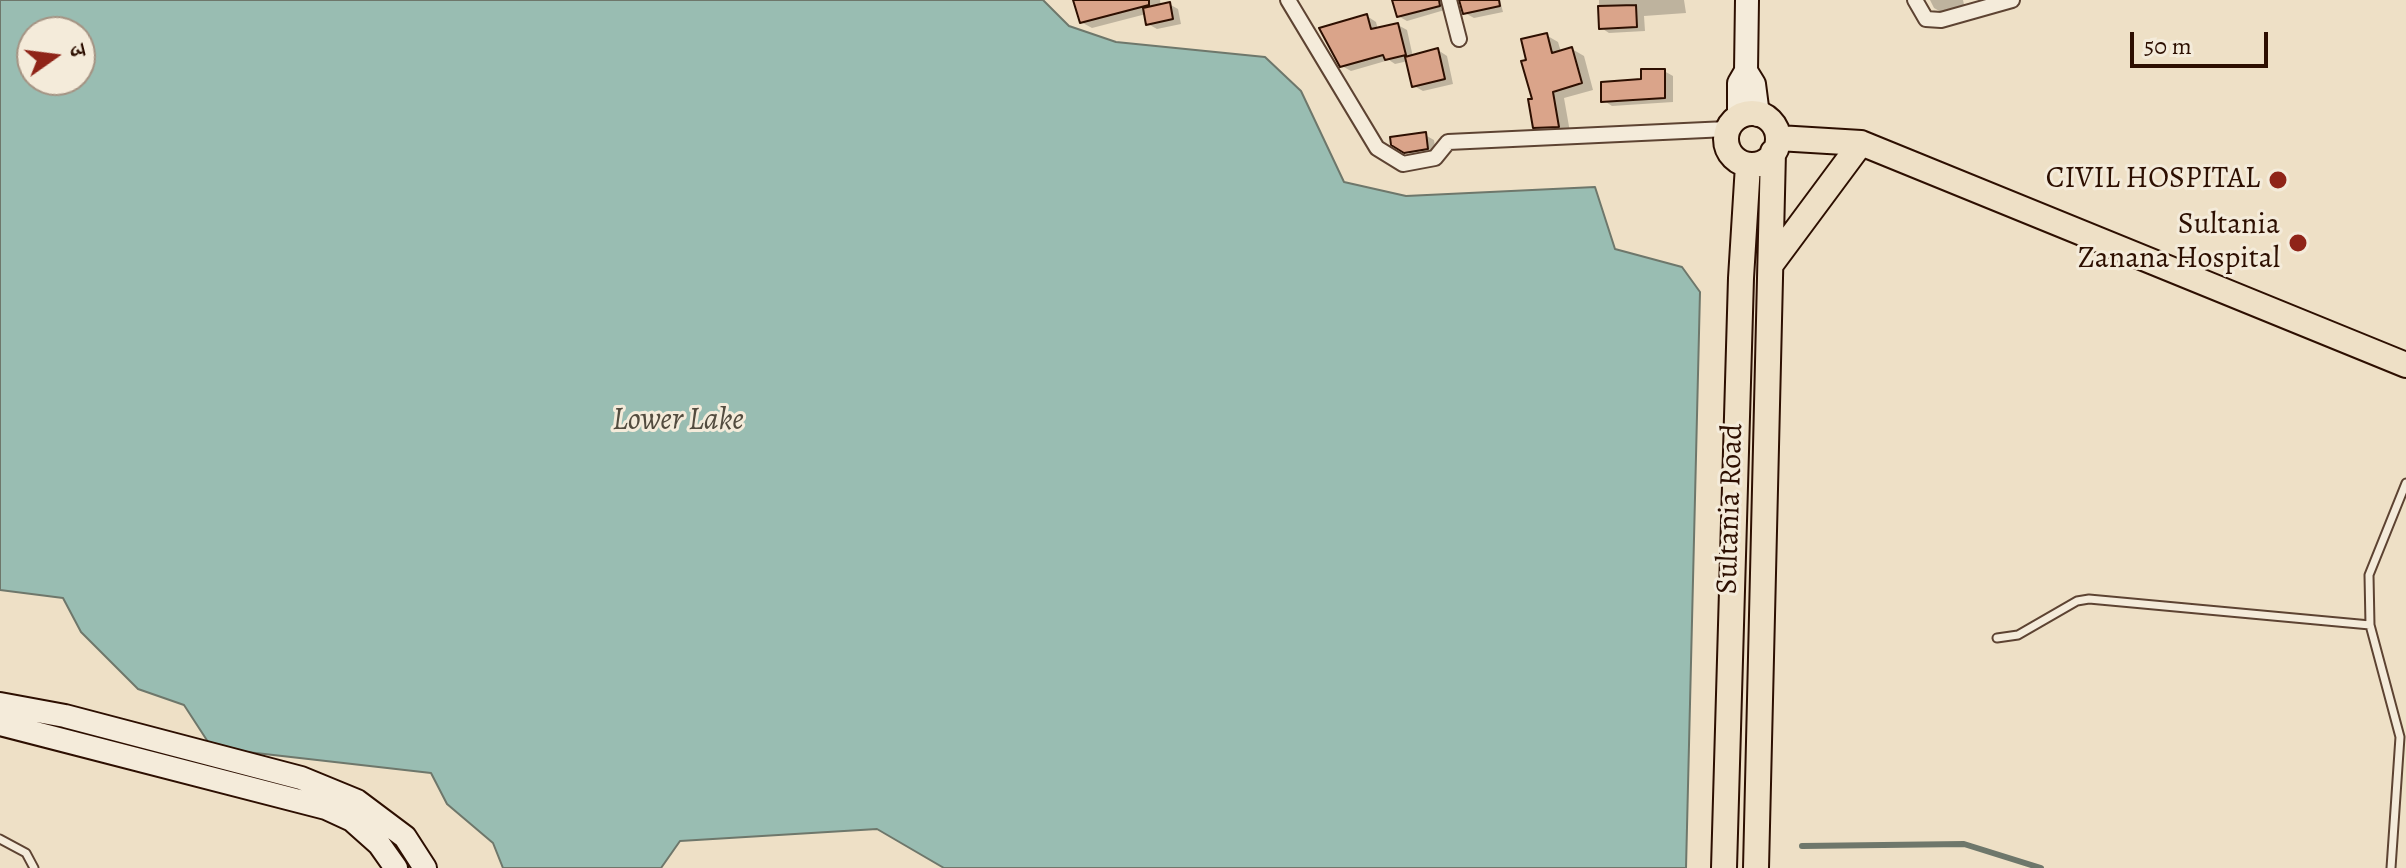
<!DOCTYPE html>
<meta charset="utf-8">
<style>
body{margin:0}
#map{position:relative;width:2406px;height:868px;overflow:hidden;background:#eee0c6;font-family:Alegreya,"Noto Serif Devanagari",serif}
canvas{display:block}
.north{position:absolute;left:16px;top:16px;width:80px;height:80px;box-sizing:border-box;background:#f4ebda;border:2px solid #a49383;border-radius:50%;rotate:76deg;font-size:22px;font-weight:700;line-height:32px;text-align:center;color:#2d0f01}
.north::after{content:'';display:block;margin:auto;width:28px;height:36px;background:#8f2418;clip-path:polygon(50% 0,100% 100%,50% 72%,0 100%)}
.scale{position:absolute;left:2130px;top:32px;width:138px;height:36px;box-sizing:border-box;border:4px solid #2d0f01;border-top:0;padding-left:10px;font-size:24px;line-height:28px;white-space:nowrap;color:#2d0f01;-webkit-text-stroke:6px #f4ebda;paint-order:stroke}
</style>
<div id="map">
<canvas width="2406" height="868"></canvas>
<div class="north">उ</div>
<div class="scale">50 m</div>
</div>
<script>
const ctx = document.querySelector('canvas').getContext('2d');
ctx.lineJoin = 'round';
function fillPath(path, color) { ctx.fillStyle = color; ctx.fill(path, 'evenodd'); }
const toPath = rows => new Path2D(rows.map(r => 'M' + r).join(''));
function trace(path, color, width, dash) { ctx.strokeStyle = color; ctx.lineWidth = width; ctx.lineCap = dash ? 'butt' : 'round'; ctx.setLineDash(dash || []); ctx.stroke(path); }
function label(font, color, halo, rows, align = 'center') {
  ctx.font = font + ' Alegreya,serif'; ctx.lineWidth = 6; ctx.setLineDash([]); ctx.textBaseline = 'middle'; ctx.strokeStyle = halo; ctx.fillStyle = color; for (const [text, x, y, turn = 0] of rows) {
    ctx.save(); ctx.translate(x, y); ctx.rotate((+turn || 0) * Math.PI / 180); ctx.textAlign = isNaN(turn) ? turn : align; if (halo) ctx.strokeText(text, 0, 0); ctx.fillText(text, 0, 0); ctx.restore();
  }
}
const water = toPath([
 [0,0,1043,0,1069,26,1116,42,1265,57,1301,91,1344,182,1406,196,1595,187,1615,249,1682,267,1700,292,1686,868,944,868,877,829,680,841,661,868,503,868,493,843,447,804,431,773,212,748,184,705,138,689,81,632,63,598,0,590,0,0],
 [32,32,80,32,80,80,32,80,32,32]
]);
const shadow = toPath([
 [1075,0,1160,0,1161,6,1169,4,1178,9,1181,24,1157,29,1148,24,1146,14,1092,28,1081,22],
 [1394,0,1450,0,1448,9,1407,21,1398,16],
 [1461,0,1500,0,1503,12,1474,18,1465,13],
 [1599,0,1684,0,1686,13,1644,16,1645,31,1609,33,1600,27],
 [1930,0,1963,0,1965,9,1943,13,1934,8],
 [1367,16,1376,22,1378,30,1398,25,1407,30,1413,57,1438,50,1447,56,1453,84,1423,91,1414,86,1408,61,1395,64,1389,60,1351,71,1342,66],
 [1546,35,1558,42,1561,52,1572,49,1584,56,1593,90,1564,98,1570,132,1547,134,1535,127,1528,61],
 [1664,71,1673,76,1673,102,1612,106,1603,100],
 [1425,135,1434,140,1436,153,1415,157,1393,144]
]);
const stream = toPath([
 [1802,846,1964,844,2041,868]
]);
const building = toPath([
 [1073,0,1149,0,1149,5,1080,23,1073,0],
 [1392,0,1439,0,1440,6,1397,17,1392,0],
 [1459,0,1499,0,1500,6,1463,14,1459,0],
 [1170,2,1173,19,1146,25,1143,8,1170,2],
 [1636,5,1637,27,1599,29,1598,6,1636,5],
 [1367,14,1371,29,1398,23,1406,55,1385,60,1383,55,1340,67,1319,28,1367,14],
 [1547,33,1552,53,1572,47,1582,83,1553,92,1559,127,1533,128,1528,99,1532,99,1521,61,1526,60,1521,39,1547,33],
 [1438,48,1445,79,1412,87,1405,57,1438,48],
 [1641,69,1665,69,1665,98,1601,102,1601,82,1641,79,1641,69],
 [1426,132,1428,149,1404,153,1391,145,1390,137,1426,132]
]);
const lane = toPath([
 [1997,638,2018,635,2077,601,2089,599,2370,625],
 [0,839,26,853,34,868],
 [2391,868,2400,737,2370,625,2369,575,2406,483]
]);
const street = toPath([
 [1288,0,1377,148,1403,164,1435,158,1448,142,1727,129],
 [1449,0,1459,39],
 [1915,0,1926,19,1941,20,2012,0]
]);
const secondary = toPath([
 [1746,71,1754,84,1758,115],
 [1739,117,1739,83,1746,71,1747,0],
 [0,704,65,716,301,778,357,801,405,837,425,868],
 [0,724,326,808,352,820,379,844,396,868]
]);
const primary = toPath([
 '1726 139a26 26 0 1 1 52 0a26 26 0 1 1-52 0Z',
 [1778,138,1861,143,2406,365],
 [1772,263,1861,143],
 [1724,868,1741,278,1748,165],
 [1756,868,1773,152]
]);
const markers = [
 [2278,180,10,"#8f2418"],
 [2298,243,10,"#8f2418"]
];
const poiNames = [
 ["CIVIL HOSPITAL",2260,180],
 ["Sultania",2280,226],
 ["Zanana Hospital",2280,260]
];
const streetNames = [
 ["Sultania Road",1731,509,-88]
];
const waterNames = [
 ["Lower Lake",678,421]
];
fillPath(water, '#99bdb2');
trace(water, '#6e776b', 2);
fillPath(shadow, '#0003');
trace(stream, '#6e776b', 6);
fillPath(building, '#daa48a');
trace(building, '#2d0f01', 2);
trace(lane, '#5d4332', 11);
trace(street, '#5d4332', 18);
trace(secondary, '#2d0f01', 26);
trace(primary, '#2d0f01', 28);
trace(lane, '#f4ebda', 7);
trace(street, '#f4ebda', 14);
trace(secondary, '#f4ebda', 22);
trace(primary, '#eee0c6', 24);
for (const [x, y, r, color] of markers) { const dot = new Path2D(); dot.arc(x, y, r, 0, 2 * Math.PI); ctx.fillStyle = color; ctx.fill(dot); trace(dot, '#f4ebda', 3); }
label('30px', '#2d0f01', '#f4ebda', poiNames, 'right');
label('30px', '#2d0f01', '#f4ebda', streetNames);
label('italic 32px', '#534c3f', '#f4ebda', waterNames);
</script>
